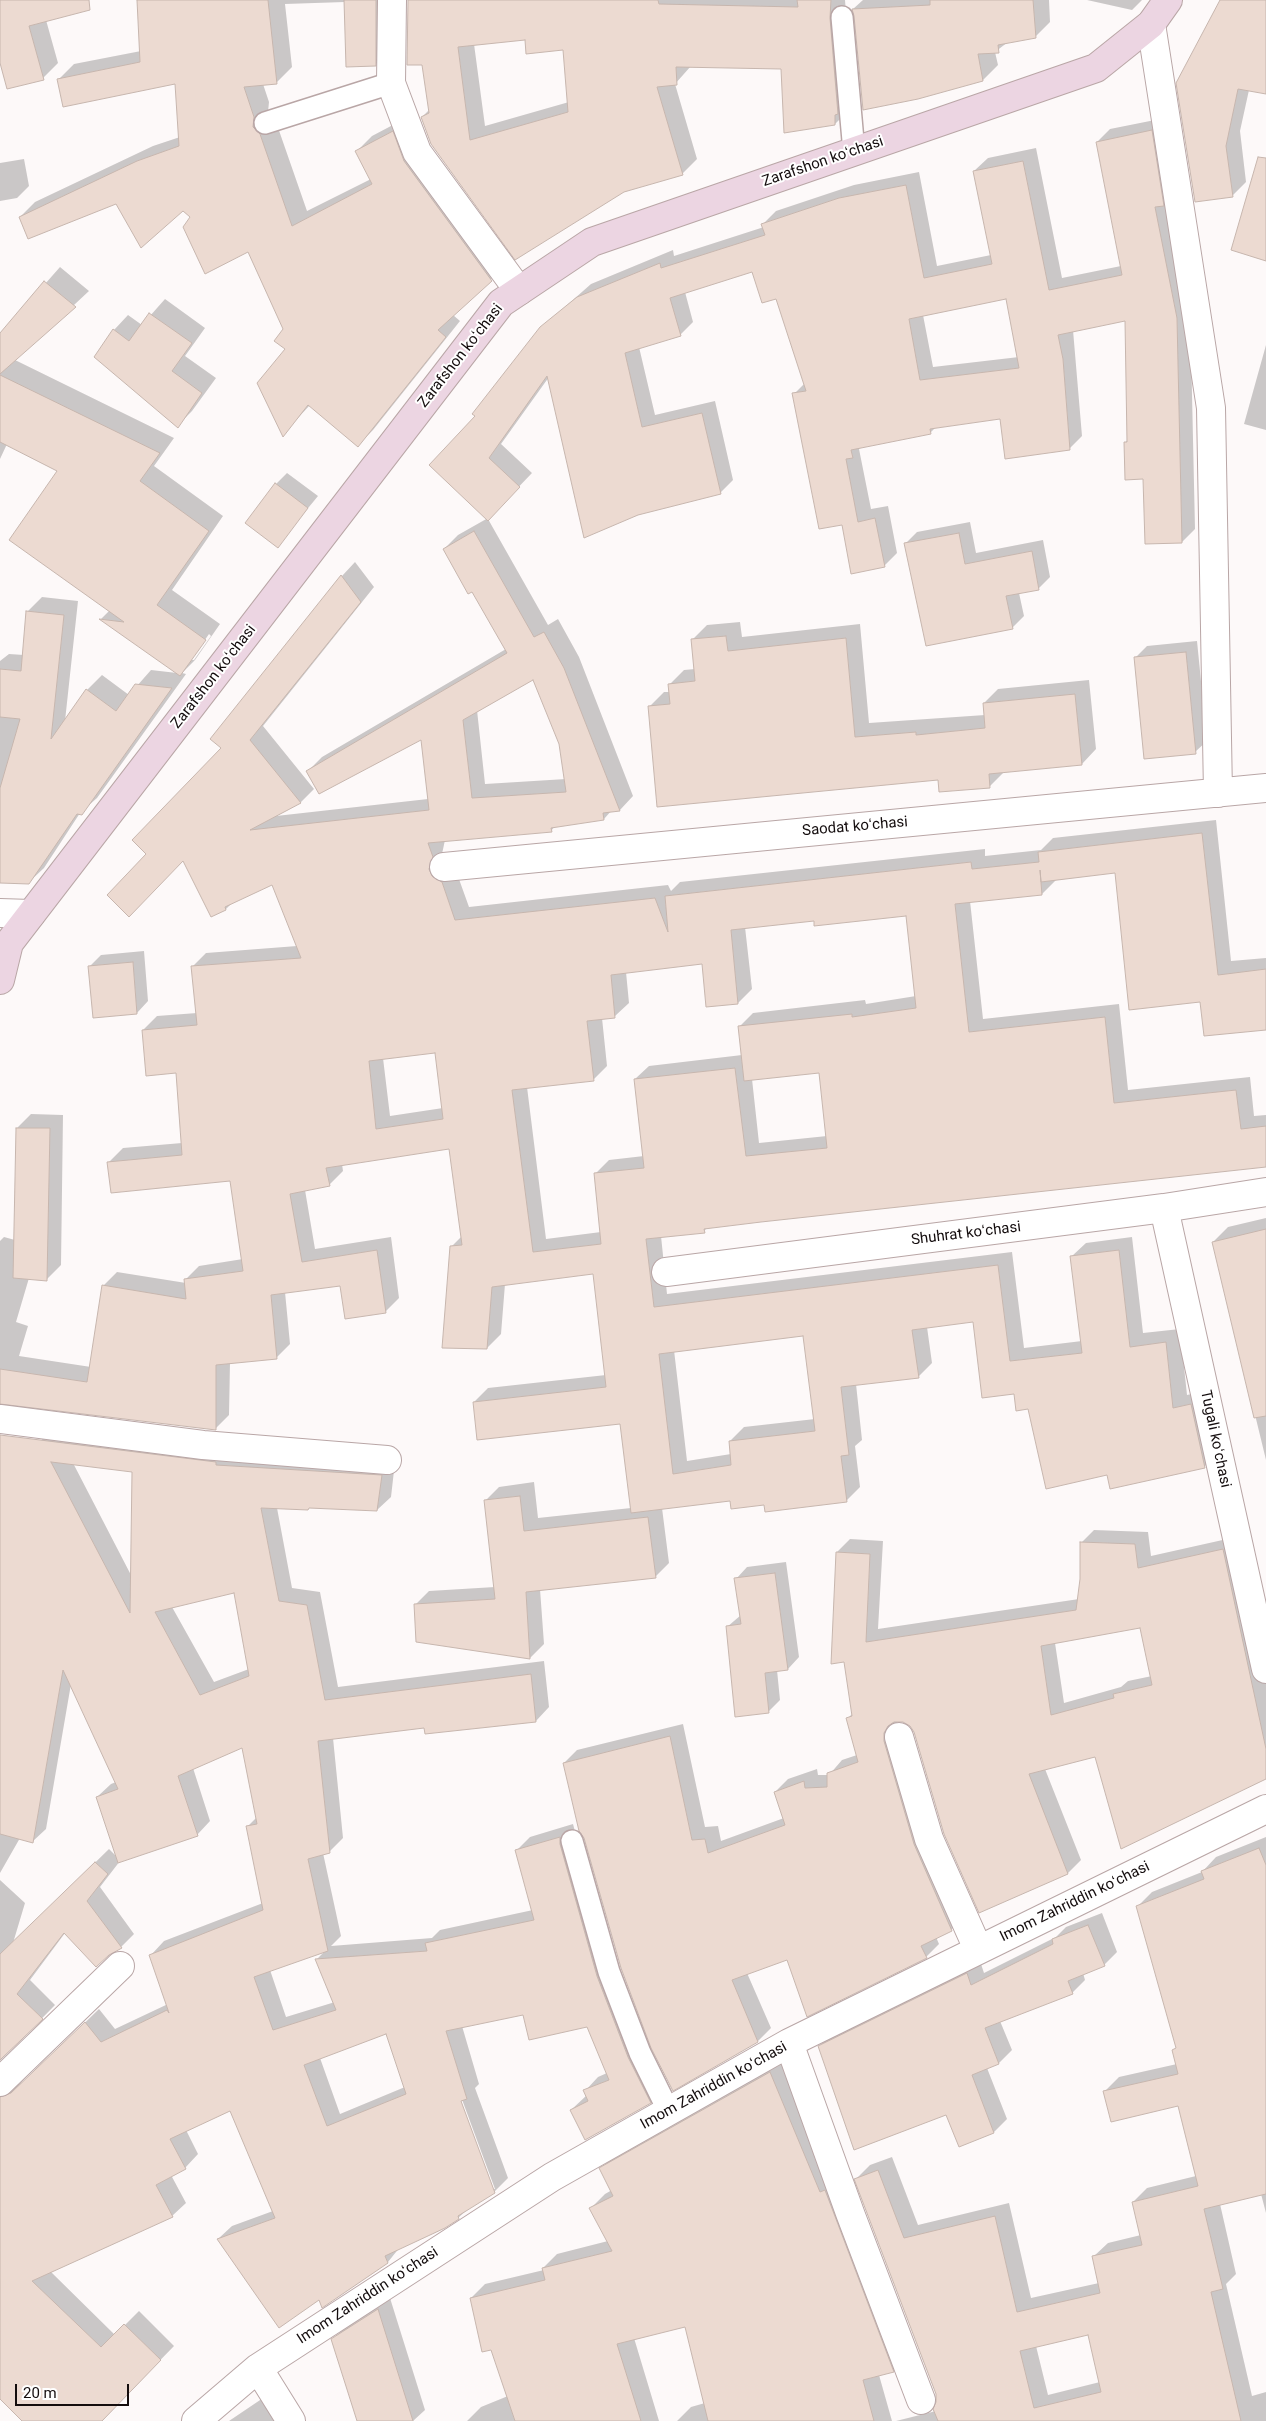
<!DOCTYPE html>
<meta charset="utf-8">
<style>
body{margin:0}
#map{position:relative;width:1266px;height:2421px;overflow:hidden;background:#fdf9f9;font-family:Roboto,sans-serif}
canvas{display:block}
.scale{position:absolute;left:15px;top:2384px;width:114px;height:22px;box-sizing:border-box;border:2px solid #140d0e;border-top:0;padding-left:6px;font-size:15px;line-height:18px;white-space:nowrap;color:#140d0e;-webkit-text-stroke:4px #fff;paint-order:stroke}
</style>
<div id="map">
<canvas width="1266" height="2421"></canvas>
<div class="scale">20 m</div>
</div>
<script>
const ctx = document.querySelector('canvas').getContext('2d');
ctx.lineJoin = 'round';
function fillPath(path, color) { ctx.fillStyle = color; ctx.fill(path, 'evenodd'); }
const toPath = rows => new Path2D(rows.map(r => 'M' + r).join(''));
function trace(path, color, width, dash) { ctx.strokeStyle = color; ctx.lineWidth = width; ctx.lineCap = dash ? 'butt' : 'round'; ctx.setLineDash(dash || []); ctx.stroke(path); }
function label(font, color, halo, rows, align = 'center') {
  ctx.font = font + ' Roboto,sans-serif'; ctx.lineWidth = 4; ctx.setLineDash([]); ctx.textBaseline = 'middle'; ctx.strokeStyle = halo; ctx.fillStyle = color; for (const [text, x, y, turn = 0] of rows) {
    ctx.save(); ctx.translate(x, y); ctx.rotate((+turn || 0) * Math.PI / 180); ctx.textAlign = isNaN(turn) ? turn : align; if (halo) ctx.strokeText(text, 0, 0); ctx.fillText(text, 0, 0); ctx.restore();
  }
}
const shadow = toPath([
 [0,0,64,0,46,20,58,63,43,78,0,58],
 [138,0,392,0,390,50,375,65,345,2,285,4,292,67,277,82,263,84,269,102,268,112,275,119,307,211,371,179,357,151,372,136,408,117,506,265,453,315,460,321,373,430,358,445,310,405,283,434,286,349,285,330,249,250,183,209,117,202,20,217,35,202,153,146,180,137,177,83,59,79,74,64,141,51],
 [409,0,845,0,853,98,850,109,835,124,783,68,691,66,675,84,697,159,682,174,624,190,516,258,422,117,429,110,423,64],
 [526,39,564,49,569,102,485,126,474,44],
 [863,0,1049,0,1050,22,1035,37,1008,42,995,52,998,65,983,80,856,16,853,9],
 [1087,0,1142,0,1132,10],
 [1222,0,1266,0,1266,93,1249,90,1240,131,1246,182,1232,196,1196,201],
 [1165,118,1190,304,1195,529,1182,542,1125,443,1128,439,1126,319,1073,330,1082,436,1069,449,1001,417,937,426,930,433,862,447,859,449,871,509,888,506,897,553,884,566,843,524,794,394,805,383,777,297,753,271,685,292,693,322,680,335,639,347,655,415,715,401,733,480,720,493,549,377,501,444,532,473,488,519,548,625,558,619,579,657,633,796,620,810,612,810,604,819,555,826,551,831,445,840,442,854,455,868,469,907,668,885,671,891,680,882,985,849,985,856,1041,850,1053,838,1216,820,1231,961,1266,958,1266,1028,1201,1001,1116,872,1056,880,1042,894,970,901,983,1019,1119,1004,1128,1090,1250,1077,1254,1116,1266,1115,1266,1166,708,1227,704,1231,661,1236,667,1294,1012,1252,1024,1348,1082,1341,1072,1256,1086,1243,1132,1237,1143,1333,1180,1329,1187,1395,1205,1391,1218,1453,1204,1467,1108,1474,1029,1408,1015,1392,974,1321,927,1327,932,1363,918,1377,856,1384,862,1440,855,1446,860,1487,846,1501,766,1504,731,1499,662,1508,669,1563,655,1577,540,1589,544,1644,530,1658,415,1605,429,1591,495,1587,485,1501,499,1487,534,1482,538,1518,631,1508,621,1423,474,1402,488,1388,606,1375,594,1273,505,1284,501,1334,487,1348,451,1247,462,1236,450,1148,342,1164,343,1171,329,1185,305,1190,315,1249,391,1237,399,1298,385,1312,341,1285,285,1292,290,1344,276,1358,230,1363,229,1415,215,1429,0,1398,0,1241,4,1237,15,1240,17,1128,31,1114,63,1115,61,1265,47,1279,29,1278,16,1322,28,1326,19,1356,91,1367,103,1286,117,1272,186,1283,185,1280,199,1266,243,1259,231,1180,109,1162,123,1148,182,1143,177,1072,143,1030,157,1016,197,1013,192,967,206,953,297,946,273,883,233,902,226,909,183,859,147,854,342,576,355,562,374,587,263,726,314,789,301,802,276,816,428,799,422,738,308,771,322,757,506,649,472,590,444,549,458,535,488,518,476,416,541,328,591,284,673,250,674,256,764,227,763,224,776,211,854,185,919,172,937,266,991,255,974,171,988,158,1036,148,1062,278,1121,266,1097,142,1110,129],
 [1007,297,1019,357,933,367,923,315],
 [534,678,560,743,566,779,485,784,477,710],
 [907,915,916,996,866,1004,865,1000,753,1013,739,1027,742,1055,649,1066,635,1079,644,1156,609,1160,595,1174,601,1232,546,1239,527,1087,593,1080,607,1066,602,1018,615,1016,629,1003,626,972,703,963,738,1003,752,989,745,927,815,920],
 [436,1052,443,1108,390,1116,383,1058],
 [820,1072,827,1136,759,1143,752,1079],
 [804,1334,815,1419,744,1427,730,1441,731,1454,687,1461,674,1350],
 [24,159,29,186,17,198,0,201,0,163],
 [60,267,89,291,15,360,174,438,154,466,223,516,172,590,220,624,195,660,182,673,186,674,97,798,80,813,44,868,28,883,0,882,0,661,9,654,24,655,27,612,42,597,78,601,65,721,87,690,102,675,129,695,151,670,177,673,101,619,110,610,59,470,7,444,0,459,0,335],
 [209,634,211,636,194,660,191,660],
 [165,299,205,328,185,356,216,378,192,411,177,426,114,330,128,315,142,325],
 [1266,345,1266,430,1244,424],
 [287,473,318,496,277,546,276,484],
 [970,522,976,553,1043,540,1050,577,1038,589,1019,593,1024,616,1012,628,905,544,917,532],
 [740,622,742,637,860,624,869,723,985,715,984,703,998,689,1089,680,1096,749,1082,764,1004,772,990,786,939,778,649,707,664,692,670,692,669,685,684,670,695,669,692,640,707,625],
 [1197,641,1207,741,1195,752,1136,657,1147,646],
 [144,951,148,1001,137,1013,89,967,101,955],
 [1266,1218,1266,1460,1213,1242,1228,1227],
 [54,1427,395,1462,391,1497,377,1510,310,1506,277,1508,292,1588,320,1592,338,1687,544,1661,549,1707,536,1721,425,1727,333,1738,343,1838,330,1851,323,1853,341,1936,331,1946,432,1938,440,1930,533,1910,517,1850,530,1837,573,1824,610,1963,664,2089,650,2102,571,2110,587,2095,585,2091,598,2077,607,2073,588,2025,524,2013,462,2026,479,2084,475,2088,508,2178,494,2192,469,2208,458,2218,400,2247,388,2262,320,2298,218,2239,232,2226,273,2211,230,2109,186,2130,198,2154,185,2168,171,2175,186,2203,172,2216,50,2271,115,2335,139,2311,174,2346,101,2421,24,2421,0,2398,0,2075,10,2084,19,2084,26,2080,99,2009,115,2029,168,2004,151,1955,164,1941,263,1903,247,1827,257,1817,243,1746,193,1768,210,1821,197,1835,120,1861,100,1887,134,1934,121,1947,65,1933,30,1980,55,2005,0,2061,0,1880,25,1903,13,1943,109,1849,117,1857,97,1797,111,1784,116,1782,71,1684,46,1829,32,1842,20,1838,0,1873,0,1483],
 [73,1463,133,1471,132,1577],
 [235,1591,249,1669,214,1682,172,1607],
 [326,1950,317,1959,335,2002,286,2017,270,1970],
 [386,2033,405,2087,340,2114,320,2058],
 [460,2094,495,2189,493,2189,458,2095],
 [1094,1530,1148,1532,1151,1556,1236,1537,1266,1677,1266,1777,1096,1755,1045,1769,1081,1860,1068,1873,980,1911,915,1732,911,1725,903,1721,897,1721,897,1728,964,1917,951,1930,936,1937,939,1944,926,1957,788,1958,747,1973,771,2028,757,2042,564,1763,577,1750,683,1724,705,1827,718,1826,721,1841,784,1818,775,1792,788,1779,817,1769,818,1775,829,1775,842,1760,857,1755,848,1718,853,1713,837,1552,850,1539,883,1541,878,1629,1079,1599,1082,1579,1081,1543],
 [1141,1627,1152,1676,1128,1681,1121,1687,1064,1703,1055,1643],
 [786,1562,799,1657,788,1669,777,1670,780,1700,768,1712,727,1627,741,1615,736,1579,747,1567],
 [1266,1837,1266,2213,1261,2194,1220,2204,1236,2274,1226,2284,1252,2396,1266,2392,1266,2421,896,2421,936,2411,937,2394,856,2179,870,2165,892,2157,918,2225,1009,2203,1031,2298,1099,2283,1093,2257,1108,2243,1141,2235,1133,2202,1147,2188,1196,2176,1179,2105,1105,2091,1119,2077,1177,2064,1174,2050,1177,2047,1138,1906,1152,1892,1202,1872,1216,1857],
 [1088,2333,1100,2382,1048,2395,1036,2346],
 [1102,1913,1117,1952,1104,1965,1083,1973,1085,1980,1072,1993,1000,2021,1012,2050,999,2063,987,2068,1007,2119,994,2132,960,2146,947,2113,819,2047,832,2033,980,1961,984,1973,1056,1937,1066,1927],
 [785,2058,907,2357,893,2371,879,2375,892,2421,677,2421,691,2407,705,2403,686,2326,634,2338,659,2421,467,2421,481,2407,508,2396,492,2349,471,2298,485,2284,544,2270,543,2268,557,2254,608,2241,591,2208,605,2194,612,2190,601,2169,615,2154],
 [390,2298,425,2410,413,2421,359,2421,333,2339,344,2328],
 [269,2394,287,2421,229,2421]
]);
const building = toPath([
 [0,0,89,0,90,10,29,26,44,80,7,89,0,63,0,0],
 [137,0,268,0,277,84,244,87,254,117,253,127,260,134,292,226,372,184,355,151,393,131,404,161,492,281,438,330,446,337,358,447,308,405,283,437,257,383,285,349,274,341,283,329,248,252,205,274,183,227,190,217,183,211,141,248,116,204,28,239,19,217,137,161,179,146,175,84,63,107,57,79,140,62,137,0],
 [344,0,376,0,376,66,346,67,344,0],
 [408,0,658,0,659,4,798,7,797,0,831,0,830,18,838,114,835,115,835,125,784,133,781,69,676,67,677,85,657,87,683,175,624,192,515,260,431,144,421,117,429,113,422,65,407,65,408,0],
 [525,40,526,54,563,50,568,112,470,140,458,47,525,40],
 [930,0,1033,0,1036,38,998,45,999,53,978,54,983,81,918,99,863,110,854,16,852,9,930,5,930,0],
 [1220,0,1266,0,1266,94,1238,89,1226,146,1233,197,1195,202,1176,83,1220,0],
 [1152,130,1164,206,1155,207,1177,318,1182,543,1145,544,1143,479,1125,480,1124,442,1127,442,1125,321,1058,335,1063,359,1070,450,1005,459,1000,419,930,429,931,434,851,450,853,458,846,459,858,522,875,518,885,567,851,574,842,525,819,529,792,393,806,391,776,299,762,303,752,272,670,298,681,336,625,353,642,427,702,413,721,494,638,515,584,538,547,376,489,458,520,487,488,521,429,465,475,416,472,414,540,327,577,297,660,263,661,268,765,235,761,224,839,198,906,185,924,278,992,264,973,171,1023,161,1049,290,1122,275,1096,142,1152,130],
 [1006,299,1019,368,920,380,909,319,1006,299],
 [1258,157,1266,158,1266,261,1231,250,1258,157],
 [44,281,76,307,0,374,0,333,44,281],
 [149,313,192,343,172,371,202,393,178,428,94,357,113,329,129,341,149,313],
 [0,375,160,453,140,481,209,531,157,605,206,640,180,676,99,619,124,622,9,540,57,471,0,442,0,375],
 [275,483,308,508,278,548,245,523,275,483],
 [474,531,534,637,544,632,564,668,620,811,603,813,604,820,551,828,552,832,428,843,433,857,429,869,432,876,442,882,455,920,655,898,668,932,665,896,971,862,972,869,1039,862,1038,852,1202,833,1218,975,1266,969,1266,1030,1204,1036,1200,1002,1129,1010,1115,873,1041,882,1040,870,1042,895,955,904,969,1032,1105,1017,1114,1103,1236,1090,1241,1129,1266,1126,1266,1167,761,1222,704,1229,705,1233,646,1239,654,1307,998,1265,1010,1361,1082,1353,1070,1256,1119,1250,1130,1347,1166,1342,1173,1408,1191,1404,1205,1468,1110,1489,1107,1475,1046,1489,1028,1409,1016,1411,1014,1394,982,1398,973,1322,912,1330,919,1378,841,1387,849,1455,841,1456,847,1502,765,1512,764,1505,731,1509,730,1501,631,1513,620,1424,477,1440,473,1402,606,1387,593,1274,492,1287,487,1349,442,1348,450,1246,462,1245,449,1149,326,1168,330,1186,290,1194,302,1262,377,1250,386,1313,345,1319,340,1286,271,1295,277,1359,216,1365,216,1430,0,1404,0,1369,87,1382,102,1285,186,1299,184,1279,243,1271,230,1181,111,1193,107,1162,182,1155,176,1073,146,1076,142,1030,197,1025,191,966,301,958,272,885,225,907,226,910,211,917,183,861,129,917,107,895,146,854,132,840,221,748,210,739,341,575,361,602,250,740,301,803,250,830,429,810,421,740,319,794,306,771,507,653,472,592,468,594,443,549,474,531],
 [533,680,559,744,566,792,472,798,463,720,533,680],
 [906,916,916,1008,852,1017,852,1014,738,1026,744,1081,819,1073,827,1148,746,1156,735,1068,634,1079,644,1168,594,1173,601,1244,533,1252,512,1090,594,1081,587,1021,615,1018,611,975,702,964,706,1007,738,1004,731,930,814,921,814,926,906,916],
 [435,1053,443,1119,376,1129,369,1061,435,1053],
 [803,1336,815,1431,729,1441,731,1465,673,1474,659,1354,803,1336],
 [959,533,965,564,1032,551,1039,590,1006,596,1013,629,926,646,904,543,959,533],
 [26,611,64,615,51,739,86,689,116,711,135,684,172,688,82,815,77,814,29,884,0,883,0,788,20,719,0,717,0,669,21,671,26,611],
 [726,636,728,651,846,638,855,737,916,732,916,735,985,728,983,703,1075,694,1082,765,989,774,990,788,939,792,938,780,657,807,648,706,670,704,668,684,695,681,691,639,726,636],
 [1186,652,1196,754,1144,759,1134,657,1186,652],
 [133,962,137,1014,93,1018,88,966,133,962],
 [16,1128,50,1128,47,1281,13,1278,16,1128],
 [1266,1229,1266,1416,1254,1418,1212,1242,1266,1229],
 [0,1435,216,1462,216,1465,382,1475,377,1511,309,1508,308,1510,261,1508,279,1601,307,1605,325,1700,531,1674,536,1722,425,1734,424,1728,318,1741,330,1853,308,1859,328,1951,254,1977,273,2030,336,2010,315,1959,427,1951,425,1943,534,1920,515,1850,560,1837,560,1844,597,1976,628,2057,651,2103,585,2140,570,2110,588,2101,583,2090,609,2080,587,2027,529,2040,523,2015,446,2031,467,2099,461,2101,495,2193,458,2216,459,2219,445,2228,385,2256,388,2263,322,2308,319,2300,279,2328,217,2239,275,2218,230,2111,170,2139,186,2169,156,2185,173,2217,32,2281,101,2347,124,2324,161,2360,102,2421,22,2421,0,2399,0,2097,11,2093,85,2022,101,2042,167,2010,169,2013,149,1955,263,1910,246,1826,257,1824,242,1748,178,1776,198,1836,118,1863,96,1797,118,1789,63,1670,33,1843,0,1834,0,1435],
 [51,1462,132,1472,130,1613,51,1462],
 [234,1593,249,1676,200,1695,155,1612,234,1593],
 [386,2034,406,2094,327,2126,304,2065,386,2034],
 [520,1496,524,1531,648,1517,656,1578,526,1592,530,1659,416,1642,414,1604,495,1599,484,1500,520,1496],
 [1080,1542,1135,1544,1138,1568,1223,1549,1266,1749,1266,1779,1121,1849,1095,1757,1029,1774,1068,1874,979,1913,944,1834,914,1732,910,1726,903,1722,894,1722,888,1726,884,1733,884,1741,914,1844,952,1931,921,1946,927,1958,807,2017,787,1960,732,1980,758,2042,673,2091,651,2048,621,1968,584,1838,579,1831,563,1763,670,1736,692,1840,705,1839,708,1853,785,1825,774,1792,804,1781,805,1788,827,1787,827,1773,858,1762,846,1718,852,1716,844,1662,831,1664,836,1552,870,1554,866,1642,1076,1610,1080,1579,1080,1542],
 [1140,1628,1152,1685,1113,1694,1114,1698,1051,1715,1041,1646,1140,1628],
 [775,1573,788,1670,765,1673,769,1713,735,1717,726,1626,741,1624,734,1578,775,1573],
 [1259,1848,1266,1865,1266,2194,1204,2209,1223,2289,1211,2292,1241,2421,938,2421,933,2409,936,2402,936,2394,854,2179,878,2170,904,2238,995,2216,1017,2312,1100,2293,1092,2256,1142,2245,1132,2202,1198,2186,1178,2106,1111,2122,1103,2091,1178,2074,1172,2050,1176,2048,1136,1906,1204,1879,1201,1871,1259,1848],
 [1088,2335,1101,2392,1034,2408,1020,2351,1088,2335],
 [95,1862,108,1874,87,1901,122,1948,109,1955,96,1967,64,1933,17,1994,43,2019,0,2060,0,1954,95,1862],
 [1088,1925,1105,1966,1068,1981,1073,1994,985,2028,999,2064,972,2075,994,2133,959,2147,946,2115,854,2150,818,2046,967,1973,971,1985,1053,1944,1052,1939,1088,1925],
 [770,2072,820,2192,825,2190,894,2372,863,2380,874,2421,708,2421,685,2327,617,2344,641,2421,515,2421,491,2350,482,2352,470,2298,545,2280,542,2268,612,2251,589,2208,613,2196,599,2168,770,2072],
 [378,2309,413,2421,357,2421,331,2339,378,2309]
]);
const service = toPath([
 [842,17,854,152],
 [265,123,391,83],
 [572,1841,609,1972,640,2053,669,2112]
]);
const minor = toPath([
 [392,0,391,83,417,152,519,291],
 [1151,24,1211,408,1218,793],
 [444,867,1266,788],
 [0,913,31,914],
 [1164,1208,1266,1669],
 [666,1272,1164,1208,1266,1192],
 [0,1419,203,1445,387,1460],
 [899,1737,929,1839,978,1949],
 [789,2043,850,2213,921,2400],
 [0,2082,120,1966],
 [258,2368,291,2421],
 [196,2421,258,2368,552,2177,789,2043,1266,1809]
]);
const secondary = toPath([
 [0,980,9,943,501,303,592,242,1096,68,1151,24,1168,0]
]);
const streetNames = [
 ["Zarafshon koʻchasi",823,162,-19],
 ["Zarafshon koʻchasi",461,356,-52],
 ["Zarafshon koʻchasi",214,677,-52],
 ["Saodat koʻchasi",855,827,-5],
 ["Shuhrat koʻchasi",966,1234,-7],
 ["Tugali koʻchasi",1215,1439,78],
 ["Imom Zahriddin koʻchasi",1075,1902,-26],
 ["Imom Zahriddin koʻchasi",714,2086,-29],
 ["Imom Zahriddin koʻchasi",368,2296,-33]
];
fillPath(shadow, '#0003');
fillPath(building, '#ecdad1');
trace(building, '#c7b6ae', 1);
trace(service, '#b9a6a6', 24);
trace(minor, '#b9a6a6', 30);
trace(secondary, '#b9a6a6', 30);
trace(service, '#fff', 21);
trace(minor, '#fff', 28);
trace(secondary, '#ecd5e2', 28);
label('15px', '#140d0e', '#fff', streetNames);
</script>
